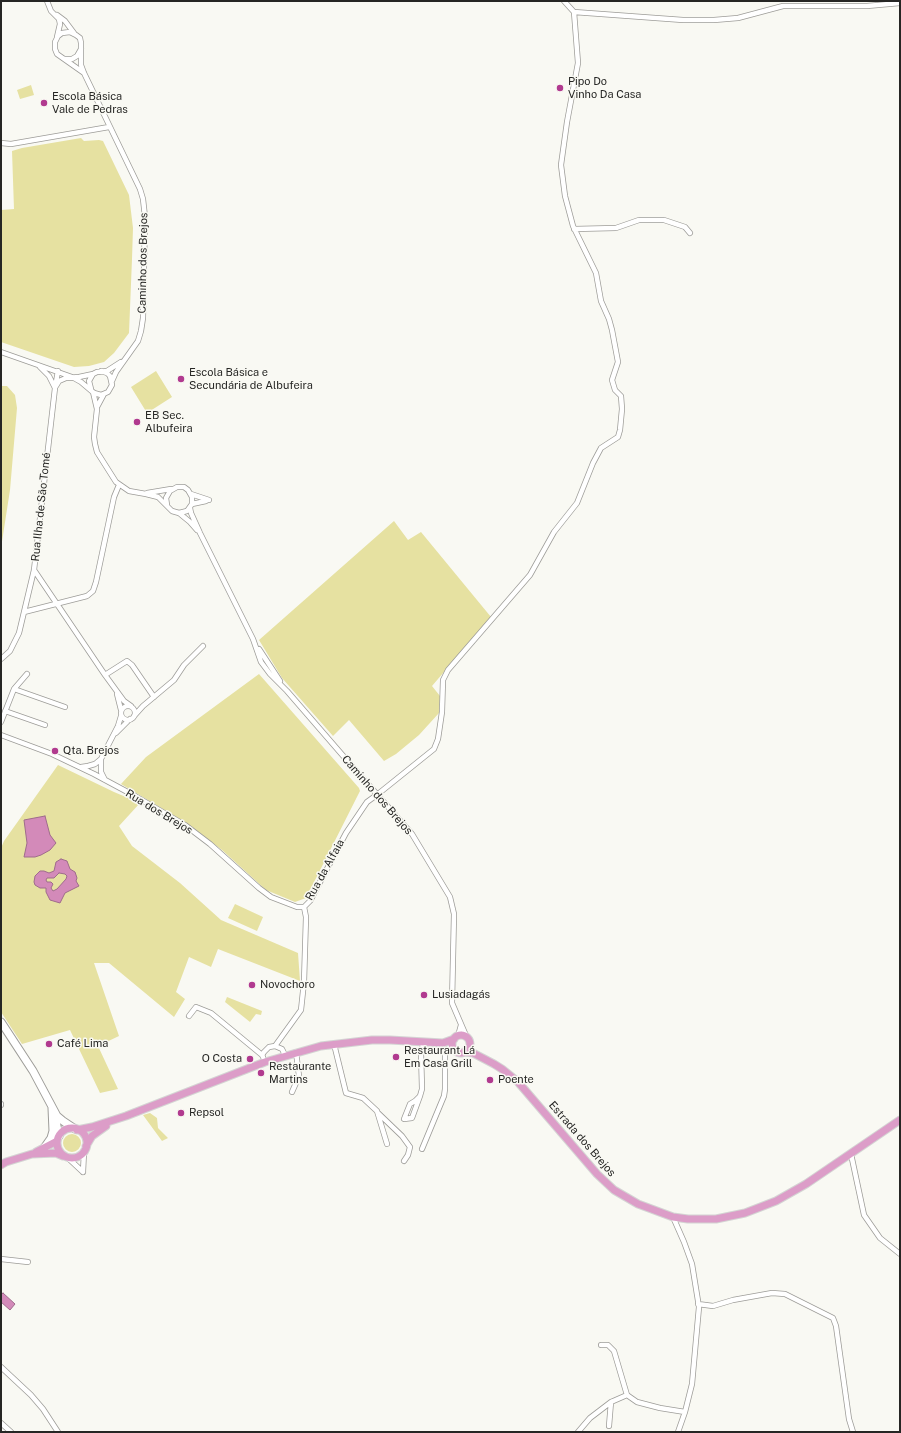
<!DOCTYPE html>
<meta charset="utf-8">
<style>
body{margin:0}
#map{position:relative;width:901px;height:1433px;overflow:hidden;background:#f9f9f3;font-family:"Public Sans",sans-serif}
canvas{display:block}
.frame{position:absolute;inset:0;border:2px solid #262624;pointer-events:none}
</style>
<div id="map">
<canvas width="901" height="1433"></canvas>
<div class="frame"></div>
</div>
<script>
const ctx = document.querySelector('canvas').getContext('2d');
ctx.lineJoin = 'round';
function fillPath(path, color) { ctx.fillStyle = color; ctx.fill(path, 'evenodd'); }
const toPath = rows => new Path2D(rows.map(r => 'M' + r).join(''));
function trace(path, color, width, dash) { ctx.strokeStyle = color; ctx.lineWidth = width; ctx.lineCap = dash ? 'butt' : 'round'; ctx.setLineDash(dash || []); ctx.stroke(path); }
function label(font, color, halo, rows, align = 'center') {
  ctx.font = font + ' "Public Sans",sans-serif'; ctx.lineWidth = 3; ctx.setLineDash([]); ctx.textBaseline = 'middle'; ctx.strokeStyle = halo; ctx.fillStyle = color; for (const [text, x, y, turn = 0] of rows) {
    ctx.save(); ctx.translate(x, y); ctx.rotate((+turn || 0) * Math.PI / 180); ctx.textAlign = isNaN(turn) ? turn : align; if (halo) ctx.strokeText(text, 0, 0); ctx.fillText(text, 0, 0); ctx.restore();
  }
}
const green = toPath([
 [31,85,34,95,20,99,17,90],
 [81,138,84,141,99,140,103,141,129,195,133,228,132,259,129,333,114,353,104,362,89,366,74,367,1,342,1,210,14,209,12,151,22,148],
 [156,371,172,397,147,413,131,387],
 [1,386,7,386,15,395,17,408,10,490,1,548],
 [394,521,408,540,421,532,491,617,432,686,440,696,439,713,419,735,396,754,384,761,349,720,333,736,282,678,259,640],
 [259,674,359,788,360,791,306,898,295,902,266,890,222,850,188,824,121,784,146,757],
 [58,765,114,792,140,803,119,826,132,846,180,883,221,920,298,953,300,981,218,949,211,967,189,957,176,992,185,999,174,1017,109,963,94,963,119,1036,98,1046,118,1089,100,1093,70,1030,22,1044,1,1012,1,848,4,841],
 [235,904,263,917,257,931,228,918],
 [227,997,262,1011,261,1015,256,1014,250,1022,225,1002],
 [150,1113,157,1118,158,1128,168,1138,162,1141,143,1115],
 '63 1143a9 9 0 1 1 18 0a9 9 0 1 1-18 0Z'
]);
const water = toPath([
 [45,816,50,835,56,843,50,850,41,855,35,857,24,857,27,843,24,820,45,816],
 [61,859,67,861,70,869,75,872,77,878,76,881,79,886,65,893,60,903,50,900,46,892,46,888,40,888,35,885,34,882,35,876,40,871,44,871,49,873,54,871,56,862,61,859],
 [59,873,65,874,67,876,66,879,57,889,53,891,51,888,53,884,51,882,47,882,46,880,47,878,54,878,59,873],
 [3,1293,15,1304,10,1310,1,1302,1,1295,3,1293]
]);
const street = toPath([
 [47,1,51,11,59,19,60,24,57,37],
 [564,1,574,12,683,20,714,20,738,18,783,6,867,6,900,3],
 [57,15,65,21,74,33],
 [65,59,72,59,77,56,81,49],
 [84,73,57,54,55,49,55,42,58,36,62,33,70,32,76,35,80,38,81,43,81,65,84,73,140,189,143,199,145,217,143,318,141,331,138,341,116,372,112,381],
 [1,143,11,144,34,140,109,127],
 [574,229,616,228,639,220,664,220,685,227,690,233],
 [1,352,72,377,81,382,94,393,101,395,108,392,112,385,110,376,107,373,101,371],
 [40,367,49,376,55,388],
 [56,386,59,381,66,378,79,377,93,374],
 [91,389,89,381,93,374,97,372,107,371,121,362],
 [93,392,97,409,94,437,95,444,97,452,116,482,129,491,146,494,158,497,172,511,179,513,190,522,197,530],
 [97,407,104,394],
 [147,493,171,489],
 [191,494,209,500],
 [192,504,206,501],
 [167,505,166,498,170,491,177,487,184,487,188,490,192,497,192,504,187,511,179,513],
 [190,508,191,513,200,533,253,639,261,662,270,674,287,691,345,758,412,834,450,897,454,914,452,1003,467,1038],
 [34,570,105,675,124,701,131,706],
 [24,612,87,596,93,591,96,582,114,497,119,485],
 [259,649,280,681],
 [1,659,10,651,19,633,34,570,55,388,58,371],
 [105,675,127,661,132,665,154,697],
 [14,689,65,707],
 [117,694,121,710],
 '121 713a7 7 0 1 1 14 0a7 7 0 1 1-14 0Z',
 [5,711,45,725],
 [134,716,143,706,174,680,184,665,203,646],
 [1,722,14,689,27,674],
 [116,733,130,719],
 [1,735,52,754,94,774,135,796,185,825,210,844,259,888,271,897,297,907,304,907],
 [81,767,88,766,95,764,101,759],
 [105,780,101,772,101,759,118,726,121,716],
 [304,907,310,901,346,833,367,802,378,794,434,749,438,739,442,712,443,680,448,670,530,575,554,532,577,503,593,463,601,448,618,437,620,430,622,409,621,396,615,390,612,380,618,362,612,330,609,319,601,301,596,273,573,226,565,196,561,165,567,122,578,63,574,12],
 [189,1016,196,1007,211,1013,262,1055],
 [458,1036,461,1025],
 [334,1044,346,1093,363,1098,377,1111,387,1144],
 [275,1046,301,1010,304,982,306,917,304,907],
 [263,1057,262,1055,264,1052,269,1047,275,1046,282,1049,285,1055],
 [292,1092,299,1076,296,1052],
 [420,1096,415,1101,410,1104,404,1119,412,1118,420,1096,422,1089,421,1052,424,1042],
 [1,1104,1,1105],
 [378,1113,402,1136,410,1147,408,1155,404,1161],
 [422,1149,444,1096,445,1089,445,1051,449,1048],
 [851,1154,864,1215,880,1238,900,1254],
 [68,1158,83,1172],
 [83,1172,84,1152],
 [673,1217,684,1242,692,1264,699,1307,692,1384,685,1412,678,1432],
 [1,1259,28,1262],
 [698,1304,713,1306,733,1300,772,1293,785,1294,833,1318,836,1326,849,1419,853,1432],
 [601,1345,608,1345,614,1351,627,1395,637,1402,660,1408,685,1412],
 [1,1367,31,1395,43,1409,58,1432],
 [1,1423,11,1432],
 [609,1426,611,1402,627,1395],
 [578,1432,590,1418,611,1402]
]);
const secondary = toPath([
 [1,1022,33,1071,57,1116,63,1121,75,1129],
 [56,1121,59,1136],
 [44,1148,51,1138,53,1131,52,1108]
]);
const primary = toPath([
 '452 1044a9 9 0 1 1 18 0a9 9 0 1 1-18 0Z',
 [464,1052,473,1053,494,1064,502,1069,518,1082,597,1174,614,1190,638,1204,673,1217,688,1219,716,1219,745,1213,776,1201,806,1184,900,1120],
 '57 1143a15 15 0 1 1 30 0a15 15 0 1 1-30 0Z',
 [77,1130,92,1127,126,1116,265,1062,321,1046,372,1040,390,1040,443,1043,454,1039],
 [86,1146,92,1136,106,1126],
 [36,1152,57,1141],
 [1,1165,6,1162,32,1154,56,1153,63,1156]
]);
const markers = [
 [560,88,4,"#b13a8f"],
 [44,103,4,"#b13a8f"],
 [181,379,4,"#b13a8f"],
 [137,422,4,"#b13a8f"],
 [55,751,4,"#b13a8f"],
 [252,985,4,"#b13a8f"],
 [424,995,4,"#b13a8f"],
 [49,1044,4,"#b13a8f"],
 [396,1057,4,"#b13a8f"],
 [250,1059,4,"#b13a8f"],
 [261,1073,4,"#b13a8f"],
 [490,1080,4,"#b13a8f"],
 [181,1113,4,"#b13a8f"]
];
const poiNames = [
 ["Pipo Do",568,82],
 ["Vinho Da Casa",568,95],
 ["Escola Básica",52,97],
 ["Vale de Pedras",52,110],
 ["Escola Básica e",189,373],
 ["Secundária de Albufeira",189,386],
 ["EB Sec.",145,416],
 ["Albufeira",145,429],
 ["Qta. Brejos",63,751],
 ["Novochoro",260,985],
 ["Lusiadagás",432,995],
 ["Café Lima",57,1044],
 ["Restaurant Lá",404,1051],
 ["Em Casa Grill",404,1064],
 ["O Costa",242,1059,"right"],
 ["Restaurante",269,1067],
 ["Martins",269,1080],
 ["Poente",498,1080],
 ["Repsol",189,1113]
];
const streetNames = [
 ["Caminho dos Brejos",143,263,-89],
 ["Rua Ilha de São Tomé",41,507,-84],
 ["Caminho dos Brejos",377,795,49],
 ["Rua dos Brejos",159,812,31],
 ["Rua da Alfaia",325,870,-61],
 ["Estrada dos Brejos",582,1139,49]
];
fillPath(green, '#e6e1a1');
fillPath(water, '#d38ab9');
trace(water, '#9f6c8c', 1);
trace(street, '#9d9c98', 6);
trace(secondary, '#9d9c98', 9);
trace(primary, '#d4d4d3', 9);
trace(street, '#fff', 4.5);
trace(secondary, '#fff', 7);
trace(primary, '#dc9dc8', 7);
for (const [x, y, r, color] of markers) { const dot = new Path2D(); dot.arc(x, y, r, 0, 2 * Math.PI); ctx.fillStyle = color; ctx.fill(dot); trace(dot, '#f9f9f3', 1.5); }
label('11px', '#262624', '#f9f9f3', poiNames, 'left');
label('11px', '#262624', '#f9f9f3', streetNames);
</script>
